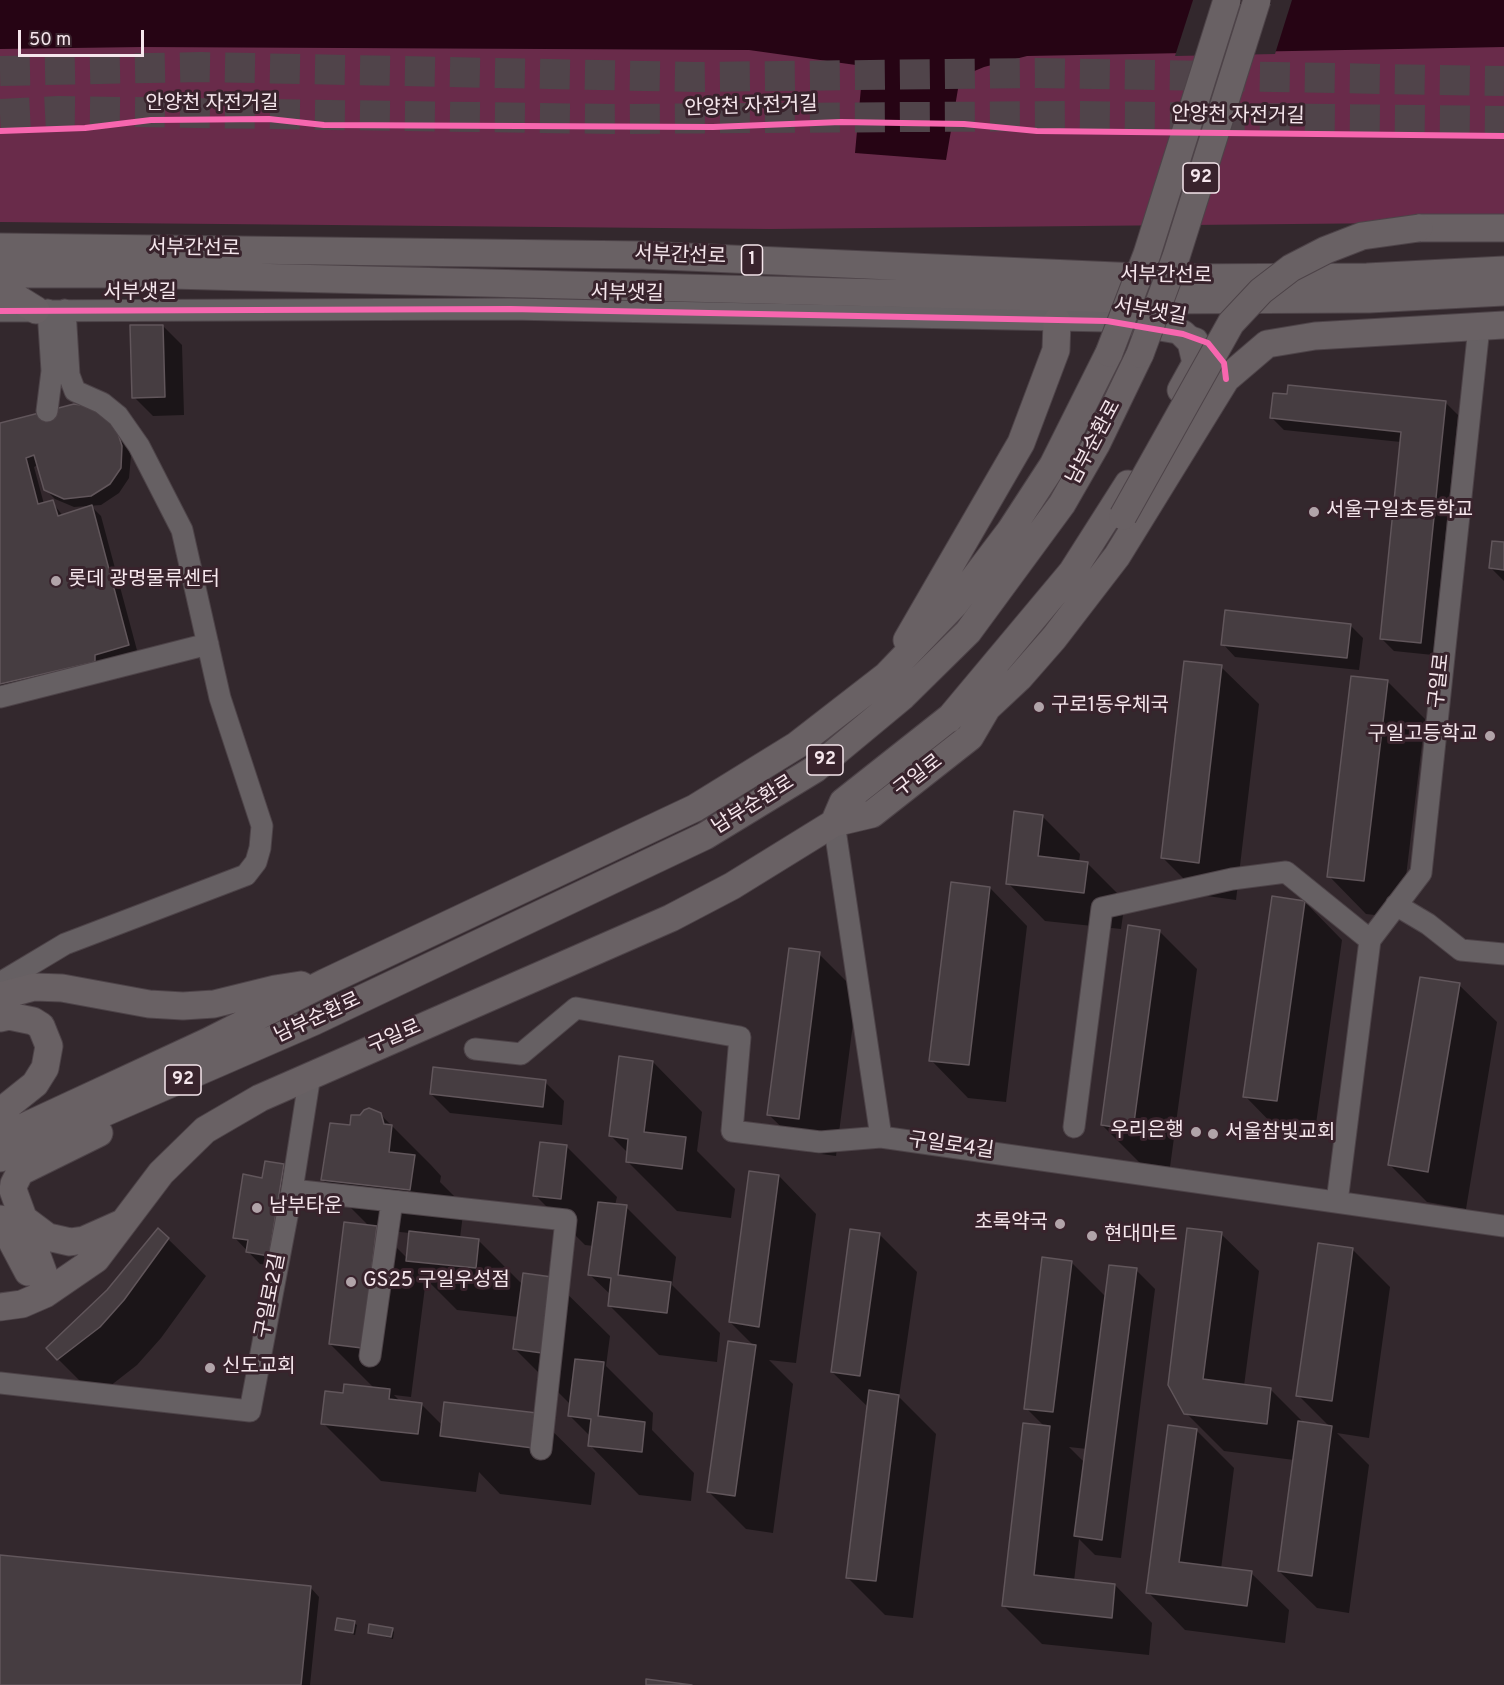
<!DOCTYPE html>
<meta charset="utf-8">
<style>
body{margin:0}
#map{position:relative;width:1504px;height:1685px;overflow:hidden;background:#33282d;font-family:Overpass,sans-serif}
canvas{display:block}
.scale{position:absolute;left:18px;top:30px;width:126px;height:27px;box-sizing:border-box;border:3px solid #f5e6ec;border-top:0;padding-left:8px;font-size:18px;line-height:21px;white-space:nowrap;color:#f5e6ec;-webkit-text-stroke:4px #38232c;paint-order:stroke}
</style>
<div id="map">
<canvas width="1504" height="1685"></canvas>
<div class="scale">50 m</div>
</div>
<script>
const ctx = document.querySelector('canvas').getContext('2d');
ctx.lineJoin = 'round';
function fillPath(path, color) { ctx.fillStyle = color; ctx.fill(path, 'evenodd'); }
const toPath = rows => new Path2D(rows.map(r => 'M' + r).join(''));
function trace(path, color, width, dash) { ctx.strokeStyle = color; ctx.lineWidth = width; ctx.lineCap = dash ? 'butt' : 'round'; ctx.setLineDash(dash || []); ctx.stroke(path); }
function label(font, color, halo, rows, align = 'center') {
  ctx.font = font + ' Overpass,"Noto Sans KR",sans-serif'; ctx.lineWidth = 6; ctx.setLineDash([]); ctx.textBaseline = 'middle'; ctx.strokeStyle = halo; ctx.fillStyle = color; for (const [text, x, y, turn = 0] of rows) {
    ctx.save(); ctx.translate(x, y); ctx.rotate((+turn || 0) * Math.PI / 180); ctx.textAlign = isNaN(turn) ? turn : align; if (halo) ctx.strokeText(text, 0, 0); ctx.fillText(text, 0, 0); ctx.restore();
  }
}
const green = toPath([
 [0,0,1504,0,1504,222,771,229,0,222]
]);
const water = toPath([
 [0,0,1504,0,1504,47,1027,56,984,67,960,77,946,160,855,153,863,66,749,50,142,47,0,49]
]);
const pier = toPath([
 [1193,0,1292,0,1275,54,1175,56]
]);
const shadow = toPath([
 [163,326,182,345,184,415,153,416,134,397],
 [1445,402,1458,415,1433,655,1394,651,1381,638,1401,442,1284,430,1272,418],
 [0,425,123,432,131,456,129,478,119,493,101,505,74,507,55,499,46,490,38,465,34,467,44,504,52,502,63,516,92,507,101,516,138,654,0,695],
 [1504,543,1504,581,1491,568],
 [1350,625,1363,638,1359,670,1235,657,1223,644],
 [1221,667,1259,704,1236,900,1200,895,1163,858],
 [1387,681,1425,719,1401,918,1366,914,1329,876],
 [1042,816,1080,854,1079,862,1087,863,1125,901,1121,929,1045,921,1008,883],
 [990,888,1027,926,1006,1102,968,1098,931,1060],
 [1305,902,1342,940,1314,1138,1282,1134,1245,1096],
 [1159,931,1197,969,1170,1167,1140,1163,1102,1125],
 [819,954,857,992,836,1156,807,1152,769,1115],
 [1459,985,1497,1022,1466,1209,1427,1202,1390,1165],
 [653,1062,702,1112,697,1151,735,1189,731,1218,677,1211,627,1161,628,1153,611,1136],
 [545,1082,564,1101,562,1125,450,1113,431,1094],
 [380,1114,431,1165,441,1176,440,1182,464,1206,460,1238,478,1240,523,1285,551,1278,610,1336,606,1366,653,1413,652,1430,694,1473,691,1501,639,1495,590,1445,591,1437,570,1416,571,1405,515,1349,519,1317,457,1310,426,1279,411,1397,394,1395,401,1402,421,1404,443,1426,536,1415,595,1473,591,1505,500,1494,479,1472,476,1492,381,1481,323,1423,344,1395,375,1389,330,1344,369,1226,322,1179,351,1127],
 [379,1230,410,1233,407,1258],
 [567,1147,617,1197,615,1205,626,1207,676,1257,672,1285,720,1333,717,1362,659,1355,609,1305,611,1295,590,1275,594,1246,585,1245,535,1195],
 [283,1165,296,1178,281,1267,260,1264,234,1237,263,1179],
 [779,1176,816,1214,796,1363,769,1360,793,1384,773,1533,746,1529,709,1492,755,1347,730,1322],
 [879,1234,917,1272,899,1397,936,1434,913,1618,885,1615,847,1577,869,1408,832,1372],
 [1221,1234,1259,1271,1244,1386,1270,1389,1305,1424,1330,1427,1298,1395,1352,1249,1390,1287,1369,1438,1337,1433,1369,1465,1349,1613,1317,1608,1279,1571,1294,1460,1224,1451,1186,1413],
 [168,1239,206,1276,161,1338,137,1365,96,1397,58,1359],
 [1071,1262,1106,1297,1136,1270,1155,1289,1121,1558,1095,1555,1079,1539,1074,1581,1115,1585,1152,1623,1149,1655,1042,1644,1004,1606,1044,1426,1026,1408],
 [1069,1447,1087,1449,1085,1463],
 [1196,1430,1234,1468,1221,1569,1251,1573,1289,1610,1285,1643,1185,1630,1148,1592],
 [0,1556,310,1587,319,1597,310,1685,0,1685],
 [354,1623,357,1625,355,1635,337,1629],
 [392,1630,394,1632,393,1639,370,1633]
]);
const building = toPath([
 [130,325,163,325,165,397,132,398,130,325],
 [1288,385,1446,401,1421,643,1380,639,1401,432,1270,418,1273,393,1287,394,1288,385],
 [74,404,93,407,114,421,122,446,121,468,110,484,91,496,64,499,44,490,34,455,26,458,38,504,53,500,58,516,92,505,129,645,95,655,95,662,0,684,0,423,74,404],
 [1492,541,1504,542,1504,570,1489,568,1492,541],
 [1225,610,1351,624,1347,658,1221,645,1225,610],
 [1184,661,1222,665,1199,863,1161,858,1184,661],
 [1351,676,1388,680,1364,881,1327,877,1351,676],
 [1014,811,1043,815,1038,856,1088,862,1084,893,1006,884,1014,811],
 [951,882,990,887,969,1065,929,1061,951,882],
 [1272,896,1305,901,1277,1101,1243,1097,1272,896],
 [1128,925,1160,930,1133,1130,1101,1125,1128,925],
 [789,948,820,952,799,1119,767,1115,789,948],
 [1420,977,1460,983,1428,1172,1388,1165,1420,977],
 [619,1056,653,1061,644,1132,686,1137,682,1169,626,1162,628,1139,609,1136,619,1056],
 [433,1067,546,1080,543,1107,430,1094,433,1067],
 [369,1108,381,1113,384,1124,392,1125,389,1152,415,1155,410,1190,321,1180,330,1123,350,1125,351,1115,360,1115,364,1110,369,1108],
 [540,1142,567,1145,561,1199,533,1196,540,1142],
 [265,1161,284,1164,269,1256,246,1252,248,1240,233,1238,243,1174,262,1178,265,1161],
 [749,1171,779,1175,759,1327,729,1322,749,1171],
 [598,1202,627,1205,618,1275,671,1282,667,1313,608,1306,611,1278,588,1275,598,1202],
 [344,1222,377,1226,362,1348,329,1344,344,1222],
 [158,1228,169,1238,124,1300,100,1327,57,1360,46,1348,107,1290,158,1228],
 [1187,1228,1222,1232,1203,1379,1271,1388,1267,1424,1184,1414,1168,1385,1187,1228],
 [850,1229,880,1233,860,1376,831,1372,850,1229],
 [409,1231,479,1239,476,1268,406,1261,409,1231],
 [1318,1243,1353,1248,1332,1401,1296,1396,1318,1243],
 [1042,1257,1072,1261,1053,1412,1024,1409,1042,1257],
 [1109,1265,1137,1268,1102,1540,1074,1536,1109,1265],
 [523,1273,552,1277,542,1353,513,1349,523,1273],
 [728,1341,756,1345,735,1496,707,1492,728,1341],
 [575,1359,604,1362,598,1416,645,1422,642,1452,588,1446,591,1419,568,1416,575,1359],
 [344,1384,390,1389,389,1399,422,1403,418,1434,321,1424,325,1391,343,1393,344,1384],
 [869,1390,899,1395,876,1581,846,1578,869,1390],
 [444,1402,537,1413,533,1448,440,1436,444,1402],
 [1298,1421,1332,1426,1312,1576,1278,1571,1298,1421],
 [1023,1423,1050,1426,1034,1575,1115,1584,1112,1618,1002,1606,1023,1423],
 [1168,1425,1197,1429,1179,1562,1252,1571,1247,1606,1146,1593,1168,1425],
 [0,1555,311,1586,301,1685,0,1685,0,1555],
 [337,1618,355,1621,353,1633,335,1630,337,1618],
 [369,1624,393,1628,391,1637,368,1633,369,1624],
 [646,1679,692,1685,646,1685,646,1679]
]);
const highwayTunnel = toPath([
 [0,71,201,67,696,77,1035,73,1504,81],
 [0,114,58,111,612,119,1072,116,1504,121]
]);
const minor = toPath([
 [0,311,510,309,1107,321,1183,334,1197,339],
 [47,411,52,371,48,310],
 [0,697,208,644],
 [834,823,881,1137,1504,1226],
 [1396,905,1428,924,1461,950,1504,954],
 [0,983,65,944,246,875,256,862,260,848,262,826,220,698,182,530,139,446,118,416,102,403,75,391,69,375,65,310],
 [475,1049,521,1054,576,1008,740,1037,732,1131,820,1142,881,1137],
 [1074,1127,1102,908,1232,879,1286,872,1370,940],
 [292,1190,566,1220,541,1449],
 [1337,1202,1370,940,1421,873,1479,327],
 [370,1356,392,1201],
 [0,1383,250,1411,292,1190,310,1075]
]);
const major = toPath([
 [1419,228,1504,228],
 [0,247,642,255,1161,278,1367,277,1504,270],
 [0,274,131,274,1160,300,1369,299,1504,292],
 [0,297,15,297,36,310],
 [1181,390,1196,363,1191,342,1183,334],
 [907,640,1021,443,1056,350,1057,321],
 [949,719,1072,572,1128,484],
 [834,823,843,802,962,708],
 [0,996,34,987,62,988,149,1004,183,1006,214,1004,275,989,301,985],
 [0,1018,9,1016,33,1021,41,1026,49,1046,45,1068,35,1084,0,1112],
 [0,1138,207,1042,326,982,695,808,797,745,886,676,954,605,1010,531,1053,465,1109,353],
 [0,1158,315,1021,705,836,815,769,903,696,968,632,1062,504,1097,443,1140,354],
 [0,1219,28,1272],
 [24,1219,48,1237,70,1242,84,1240,120,1224],
 [45,1294,43,1272,13,1190,14,1184,20,1172,99,1133],
 [0,1307,22,1304,45,1294,96,1259,161,1173,205,1130,260,1098,671,918,732,886,834,823,872,814,970,737,987,708,1019,678,1054,638,1117,556,1226,379,1267,344,1315,336,1504,325]
]);
const majorBridge = toPath([
 [1109,353,1147,254,1227,0],
 [1140,354,1176,257,1257,0],
 [1123,516,1231,323,1261,291,1291,268,1326,250,1362,236,1419,228]
]);
const cycleway = toPath([
 [0,131,85,128,151,120,269,119,324,125,713,127,841,122,964,124,1037,131,1504,136],
 [0,311,510,309,1107,321,1183,334,1208,343,1224,363,1226,379]
]);
const markers = [
 [1314,512,6,"#b1a4a9"],
 [56,581,6,"#b1a4a9"],
 [1039,707,6,"#b1a4a9"],
 [1490,736,6,"#b1a4a9"],
 [1196,1132,6,"#b1a4a9"],
 [1213,1134,6,"#b1a4a9"],
 [257,1208,6,"#b1a4a9"],
 [1060,1224,6,"#b1a4a9"],
 [1092,1236,6,"#b1a4a9"],
 [351,1282,6,"#b1a4a9"],
 [210,1368,6,"#b1a4a9"]
];
const shields = [
 [1201,178,36],
 [752,260,21],
 [825,760,36],
 [183,1080,36]
];
const shieldNames = [
 ["92",1201,178],
 ["1",752,260],
 ["92",825,760],
 ["92",183,1080]
];
const streetNames = [
 ["안양천 자전거길",212,105],
 ["안양천 자전거길",751,108,-2],
 ["안양천 자전거길",1238,117,1],
 ["서부간선로",194,250,1],
 ["서부간선로",680,257,2],
 ["서부간선로",1166,277,1],
 ["서부샛길",140,294],
 ["서부샛길",627,295,1],
 ["서부샛길",1150,313,10],
 ["남부순환로",1095,443,-62],
 ["구일로",1441,681,-84],
 ["구일로",919,777,-38],
 ["남부순환로",754,806,-32],
 ["남부순환로",318,1019,-25],
 ["구일로",395,1038,-23],
 ["구일로4길",951,1147,8],
 ["구일로2길",272,1296,-79]
];
const poiNames = [
 ["서울구일초등학교",1326,512],
 ["롯데 광명물류센터",68,581],
 ["구로1동우체국",1051,707],
 ["구일고등학교",1478,736,"right"],
 ["우리은행",1184,1132,"right"],
 ["서울참빛교회",1225,1134],
 ["남부타운",269,1208],
 ["초록약국",1048,1224,"right"],
 ["현대마트",1104,1236],
 ["GS25 구일우성점",363,1282],
 ["신도교회",222,1368]
];
fillPath(green, '#692b4a');
fillPath(water, '#260414');
fillPath(pier, '#33282d');
fillPath(shadow, '#0007');
fillPath(building, '#463d41');
trace(building, '#61565b', 1.5);
trace(highwayTunnel, '#50444a', 30, [30, 15]);
trace(minor, '#4d4348', 23);
trace(major, '#4d4348', 29);
trace(minor, '#666063', 21);
trace(major, '#696164', 27);
trace(majorBridge, '#4d4348', 29, []);
trace(majorBridge, '#696164', 27);
trace(cycleway, '#f766af', 6);
for (const [x, y, r, color] of markers) { const dot = new Path2D(); dot.arc(x, y, r, 0, 2 * Math.PI); ctx.fillStyle = color; ctx.fill(dot); trace(dot, '#38232c', 2); }
for (const [x, y, w] of shields) { const box = new Path2D(); box.roundRect(x - w / 2, y - 15, w, 30, 4.5); ctx.fillStyle = '#38232c'; ctx.fill(box); trace(box, '#f5e6ec', 1.5); }
label('bold 18px', '#f5e6ec', null, shieldNames);
label('20px', '#f5e6ec', '#38232c', streetNames);
label('20px', '#f5e6ec', '#38232c', poiNames, 'left');
</script>
